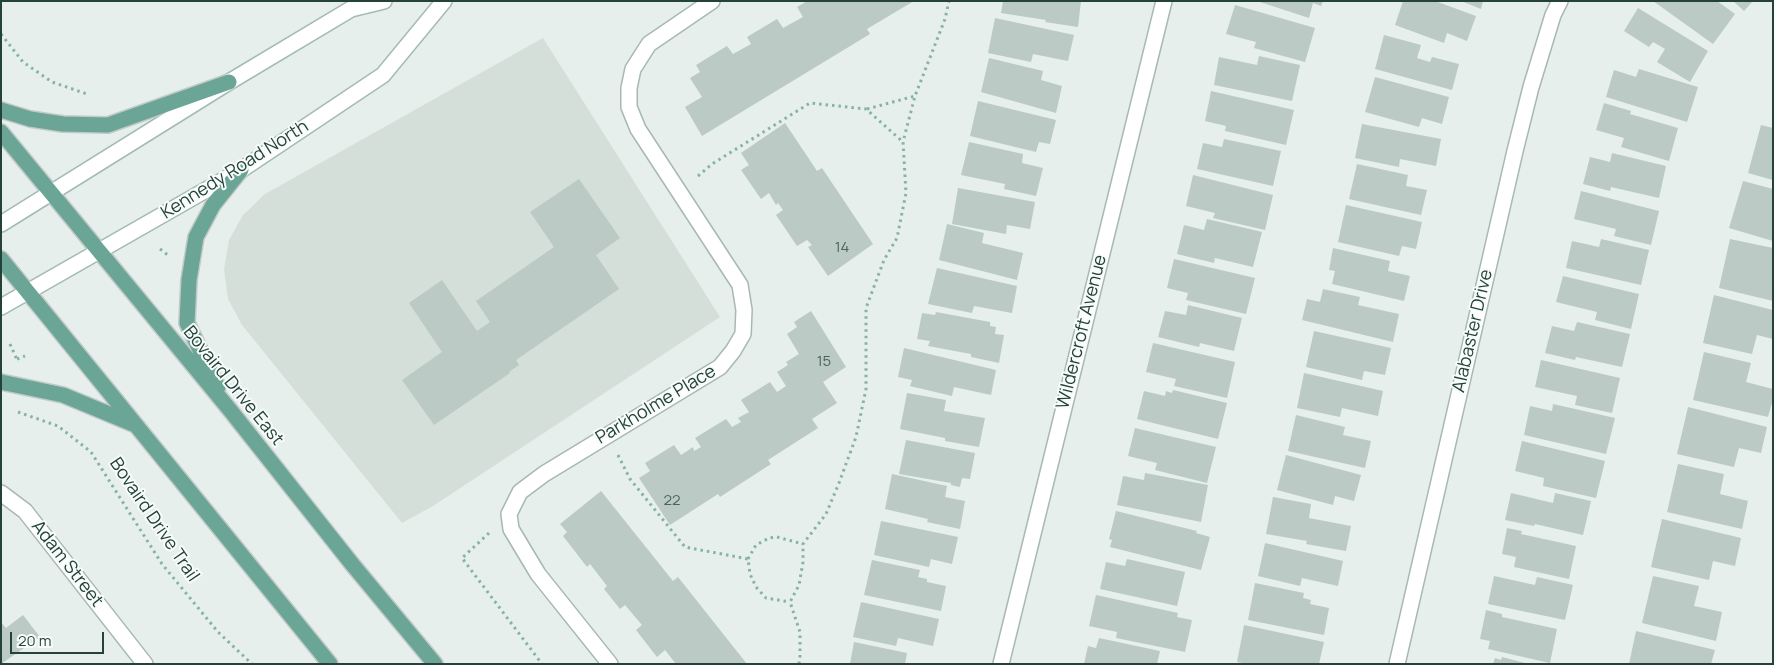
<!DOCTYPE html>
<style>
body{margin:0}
#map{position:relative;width:1774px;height:665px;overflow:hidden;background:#e6efeb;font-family:Manrope,sans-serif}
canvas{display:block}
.frame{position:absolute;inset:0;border:2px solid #24423a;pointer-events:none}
.scale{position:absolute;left:10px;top:632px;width:94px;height:22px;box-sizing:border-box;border:2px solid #24423a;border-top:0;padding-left:6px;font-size:15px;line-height:18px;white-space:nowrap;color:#24423a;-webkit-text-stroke:4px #f7fbf9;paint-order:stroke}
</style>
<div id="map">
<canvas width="1774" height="665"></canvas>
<div class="frame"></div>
<div class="scale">20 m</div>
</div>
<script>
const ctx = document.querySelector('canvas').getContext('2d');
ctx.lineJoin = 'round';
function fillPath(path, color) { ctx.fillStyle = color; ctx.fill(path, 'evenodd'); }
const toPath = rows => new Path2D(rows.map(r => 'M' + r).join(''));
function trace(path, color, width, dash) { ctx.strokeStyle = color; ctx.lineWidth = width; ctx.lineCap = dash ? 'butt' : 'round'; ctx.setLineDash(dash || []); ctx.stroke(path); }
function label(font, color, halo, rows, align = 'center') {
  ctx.font = font + ' Manrope,sans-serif'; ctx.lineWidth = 4; ctx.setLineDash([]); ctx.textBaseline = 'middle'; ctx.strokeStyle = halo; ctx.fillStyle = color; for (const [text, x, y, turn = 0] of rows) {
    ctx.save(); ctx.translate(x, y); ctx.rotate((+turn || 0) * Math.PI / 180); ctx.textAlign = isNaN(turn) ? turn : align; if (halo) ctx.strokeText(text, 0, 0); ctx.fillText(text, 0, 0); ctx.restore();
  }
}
const built = toPath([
 [543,38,720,317,433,506,402,523,242,325,228,299,224,269,229,240,243,215,265,194]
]);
const building = toPath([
 [807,1,914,1,867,29,870,34,702,136,685,107,702,97,690,78,700,72,696,65,727,46,733,54,751,44,747,37,777,19,783,28,803,17,797,7],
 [1003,1,1081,1,1078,27,1045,22,1046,20,1001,13],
 [1257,1,1323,1,1321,6,1313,3,1309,18],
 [1403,1,1435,1,1476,16,1467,41,1447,33,1444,43,1395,25],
 [1461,1,1483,1,1481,9],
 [1653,1,1717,1,1735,14,1713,44],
 [1733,1,1753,1,1744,11],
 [1235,5,1315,28,1305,62,1254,48,1256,42,1226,34],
 [1638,8,1708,51,1690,82,1657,62,1665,49,1653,42,1649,47,1624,31],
 [995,18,1074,35,1068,61,1033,54,1031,62,988,53],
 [1384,35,1421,45,1417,58,1430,62,1432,57,1459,64,1452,90,1375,69],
 [1259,56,1300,65,1292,101,1214,85,1219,57,1257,65],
 [989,58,1043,71,1041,80,1062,86,1056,113,981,92],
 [1639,69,1698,87,1687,122,1606,97,1614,70,1636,77],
 [1375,77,1449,97,1442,124,1422,118,1419,127,1365,112],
 [1211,91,1294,110,1286,145,1225,131,1226,126,1205,121],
 [978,101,1056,120,1050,144,1039,142,1036,152,970,136],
 [1604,103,1631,111,1630,114,1678,128,1669,161,1621,147,1624,138,1596,130],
 [785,123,817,171,822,168,873,244,828,276,808,247,812,245,807,240,797,246,776,215,783,210,778,203,776,205,769,193,761,199,741,170,749,165,741,153],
 [1362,124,1441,139,1436,166,1400,159,1399,167,1355,158],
 [1761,125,1773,128,1773,180,1748,173],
 [1224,139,1281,151,1273,186,1197,169,1203,143,1222,147],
 [969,142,1023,154,1022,163,1043,168,1036,196,1004,189,1005,184,961,175],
 [1612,153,1666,166,1659,198,1611,187,1610,191,1583,184,1590,157,1610,162],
 [1357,164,1408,175,1406,186,1427,190,1421,215,1349,199],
 [1193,175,1273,195,1265,230,1213,218,1215,213,1186,206],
 [579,179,620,238,596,255,619,289,516,360,519,365,509,372,510,373,434,425,402,380,442,352,409,303,442,280,477,331,490,322,476,301,554,247,530,212],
 [1743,181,1773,189,1773,241,1729,228],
 [958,188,1035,202,1030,229,1007,225,1006,234,952,224],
 [1581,191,1659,211,1651,245,1614,236,1616,229,1574,219],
 [1346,205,1422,222,1416,249,1402,246,1399,256,1338,242],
 [1207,219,1262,232,1253,267,1215,258,1214,263,1177,254,1184,225,1204,230],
 [947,224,984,233,982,243,1023,253,1017,280,939,260],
 [1601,239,1649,250,1641,285,1566,268,1572,241,1599,247],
 [1730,239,1773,248,1773,301,1719,288],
 [1333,248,1390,261,1388,271,1410,276,1404,301,1332,284,1335,271,1329,270],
 [1174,259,1255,278,1246,314,1186,300,1188,293,1167,288],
 [937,268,1017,286,1012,313,974,306,972,313,928,304],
 [1563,276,1639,294,1631,329,1595,320,1597,312,1556,302],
 [1323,289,1360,297,1358,305,1399,314,1393,342,1302,320,1307,299,1320,302],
 [1714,295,1773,310,1773,339,1757,335,1752,354,1703,343],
 [1188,305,1242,318,1234,351,1200,343,1199,347,1158,337,1165,311,1186,315],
 [811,311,846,367,823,382,837,403,812,419,818,428,768,460,771,464,720,497,718,494,670,525,639,478,650,471,645,463,674,445,681,455,693,447,694,451,701,447,695,438,726,419,732,427,741,422,738,418,749,412,741,400,770,382,777,392,786,386,777,372,788,365,786,362,799,354,787,334,797,327,794,322],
 [936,312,990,322,990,326,996,327,995,334,1004,335,999,363,971,357,971,354,928,346,930,341,917,339,922,313,935,315],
 [1577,322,1630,334,1622,367,1576,357,1575,360,1545,353,1552,326,1574,331],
 [1314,331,1391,348,1385,375,1364,371,1362,380,1306,367],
 [1153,343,1235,362,1227,398,1174,386,1176,379,1146,372],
 [904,348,996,370,991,395,954,387,952,396,910,386,912,380,898,377],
 [1704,352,1751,363,1746,382,1773,389,1773,399,1768,417,1693,400],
 [1541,360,1620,378,1612,413,1575,405,1577,396,1535,387],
 [1304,373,1383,391,1378,416,1342,408,1340,417,1297,408],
 [1173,390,1227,403,1218,439,1137,419,1144,391,1165,396,1166,391,1172,393],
 [907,393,946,400,944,411,985,418,979,447,945,441,945,438,900,429],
 [1553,404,1615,418,1606,454,1524,435,1530,406,1552,411],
 [1688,407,1767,427,1761,453,1739,448,1734,467,1677,454],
 [1296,415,1345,427,1343,435,1371,441,1365,468,1288,451],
 [1135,428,1216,447,1207,483,1155,470,1157,463,1128,456],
 [906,440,975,453,970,479,962,478,960,487,951,485,951,483,899,474],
 [1522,441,1605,461,1596,498,1543,486,1544,478,1515,471],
 [1286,455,1361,475,1354,501,1335,496,1333,505,1277,490],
 [1678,464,1724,474,1720,494,1748,501,1742,529,1667,512],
 [1145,473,1208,485,1201,522,1117,505,1123,476,1144,480],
 [892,474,947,486,945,497,965,501,960,529,927,522,928,519,885,509],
 [601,491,673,581,678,577,747,664,676,664,665,650,657,657,636,630,642,625,625,605,620,609,604,589,607,586,590,564,587,567,563,536,567,532,560,524],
 [1511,493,1553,503,1555,493,1591,501,1583,535,1535,524,1534,526,1505,520],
 [1273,497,1311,504,1309,518,1351,526,1346,551,1306,544,1307,541,1266,534],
 [1116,511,1197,531,1196,533,1210,537,1201,570,1110,547,1112,540,1109,539],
 [1662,519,1741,538,1735,566,1713,561,1709,580,1651,567],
 [881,521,958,537,952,564,931,559,929,567,874,555],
 [1507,528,1522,531,1521,534,1576,546,1569,579,1514,567,1516,557,1502,554],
 [1265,543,1343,561,1338,586,1302,578,1300,586,1258,576],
 [1127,559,1185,572,1177,606,1100,589,1106,562,1125,566],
 [872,560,920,570,918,577,927,579,927,582,946,586,941,611,864,595],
 [1494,576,1535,585,1537,577,1573,585,1565,620,1488,604],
 [1653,576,1699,586,1694,606,1722,612,1716,641,1642,623],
 [1255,583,1304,593,1303,598,1311,600,1310,604,1329,608,1324,635,1248,620],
 [1096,595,1178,613,1177,617,1192,620,1185,652,1116,638,1117,632,1089,626],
 [861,602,939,619,933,646,898,638,896,646,853,637],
 [1486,610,1502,614,1502,617,1557,629,1550,663,1488,649,1490,641,1480,639],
 [23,615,40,637,1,664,1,622,6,628],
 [1244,625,1324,642,1319,664,1248,664,1237,662],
 [1636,631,1715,650,1711,664,1629,664],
 [1099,638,1160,651,1157,664,1084,664,1088,646,1096,648],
 [854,642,907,653,905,664,850,664],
 [1502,657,1525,663,1525,664,1493,664,1495,658,1501,660]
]);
const path = toPath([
 [1,34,23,62,52,82,87,94],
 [867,109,915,96],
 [698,176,712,164,810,103,866,109,903,142],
 [160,249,169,256],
 [10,344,18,362],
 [17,359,25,356],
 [18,412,58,426,91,452,162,564,218,632,252,664],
 [618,455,630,479,685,547,748,559,750,574,756,587,766,598,790,602],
 [489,533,462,558,542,664],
 [748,559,756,545,769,538,777,537,803,544],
 [799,664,800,656,800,632,790,602,799,585,803,562,803,544,826,514,839,483,856,437,866,389,866,308,884,260,897,238,906,193,903,142,915,96,945,19,949,1]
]);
const minor = toPath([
 [1,493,25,511,145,664],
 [610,664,538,574,511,529,509,514,520,492,544,474,720,367,733,351,743,334,744,310,740,285,638,129,629,107,629,88,633,69,649,44,712,1],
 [1001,664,1164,1],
 [1397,664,1515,151,1531,87,1553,15,1560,1]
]);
const secondary = toPath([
 [1,224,229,82,351,9,384,1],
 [1,307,241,170,383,75,444,1]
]);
const primary = toPath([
 [1,110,30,119,63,124,108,125,229,82],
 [1,132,230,410,352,564,435,664],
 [1,259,330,664],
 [1,382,63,395,133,424],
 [218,387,187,323,189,280,196,237,213,205,241,170]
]);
const numberNames = [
 ["14",842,248],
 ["15",824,362],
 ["22",672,501]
];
const streetNames = [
 ["Kennedy Road North",235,170,-32],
 ["Alabaster Drive",1473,331,-77],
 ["Wildercroft Avenue",1082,332,-76],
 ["Bovaird Drive East",233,386,51],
 ["Parkholme Place",656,405,-31],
 ["Bovaird Drive Trail",154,520,56],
 ["Adam Street",67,564,52]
];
fillPath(built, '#d4dfda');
fillPath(building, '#bbcac4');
trace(minor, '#a8b8b2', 18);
trace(secondary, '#a4bbb3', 18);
trace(primary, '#c2cac8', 18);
trace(path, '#86b3a5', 3, [2.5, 4]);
trace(minor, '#fff', 15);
trace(secondary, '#fff', 15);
trace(primary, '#6aa596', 15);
label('15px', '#4a645c', null, numberNames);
label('18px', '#24423a', '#f7fbf9', streetNames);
</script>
